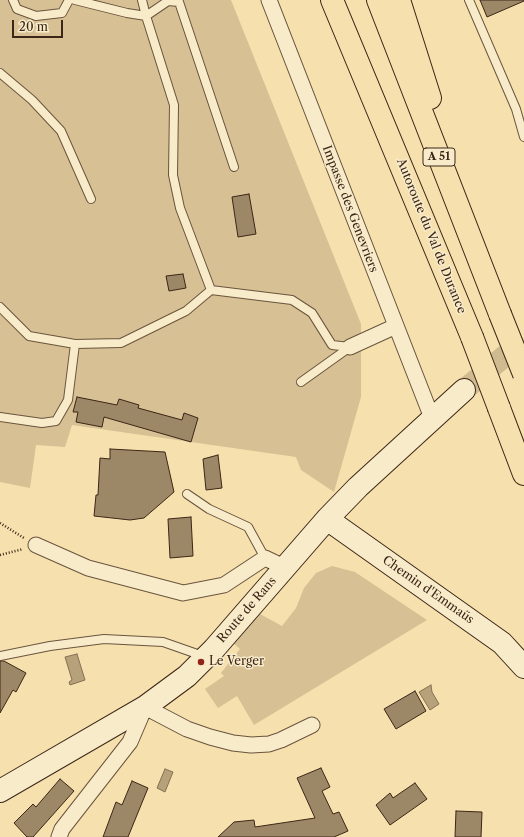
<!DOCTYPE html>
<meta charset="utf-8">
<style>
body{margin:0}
#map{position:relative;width:524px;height:837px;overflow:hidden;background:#f5e0ae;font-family:"Libre Caslon Text",serif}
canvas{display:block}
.scale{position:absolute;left:12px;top:20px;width:51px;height:18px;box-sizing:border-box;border:2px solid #3c2617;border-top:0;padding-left:5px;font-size:12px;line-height:14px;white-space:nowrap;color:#3c2617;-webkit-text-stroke:3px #f8ebca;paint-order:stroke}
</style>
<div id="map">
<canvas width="524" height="837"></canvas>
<div class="scale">20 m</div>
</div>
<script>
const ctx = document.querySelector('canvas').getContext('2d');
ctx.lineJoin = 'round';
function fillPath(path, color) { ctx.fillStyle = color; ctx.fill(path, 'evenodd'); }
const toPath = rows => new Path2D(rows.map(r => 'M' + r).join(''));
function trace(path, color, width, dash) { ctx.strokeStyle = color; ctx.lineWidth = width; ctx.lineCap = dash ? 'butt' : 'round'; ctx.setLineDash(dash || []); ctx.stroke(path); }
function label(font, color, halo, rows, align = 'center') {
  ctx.font = font + ' "Libre Caslon Text",serif'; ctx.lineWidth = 3; ctx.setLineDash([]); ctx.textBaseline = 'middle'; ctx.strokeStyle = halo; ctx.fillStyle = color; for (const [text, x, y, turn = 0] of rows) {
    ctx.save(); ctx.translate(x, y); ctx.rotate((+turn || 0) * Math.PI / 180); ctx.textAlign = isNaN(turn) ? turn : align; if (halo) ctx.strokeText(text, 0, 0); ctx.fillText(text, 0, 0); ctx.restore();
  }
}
const green = toPath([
 [0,0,231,0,361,324,361,397,334,492,301,470,296,457,72,425,65,447,36,445,30,488,0,482],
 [332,566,355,572,427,620,254,725,237,696,218,708,205,689,224,676,221,673,240,649,232,642,258,613,282,626,296,608,304,588,316,573]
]);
const water = toPath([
 [77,654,85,680,70,685,69,682,72,680,65,657,77,654],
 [431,685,432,692,439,704,430,710,419,692,431,685],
 [165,769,173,772,165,792,157,788,165,769]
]);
const building = toPath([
 [480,0,524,0,524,1,487,17,480,0],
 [249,194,256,234,238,237,232,197,249,194],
 [183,274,186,288,169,291,166,276,183,274],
 [77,397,117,405,119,399,139,405,138,408,182,420,184,413,198,418,191,442,104,417,102,427,76,422,78,412,73,412,77,397],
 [110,449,165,452,174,492,144,518,130,520,94,516,96,495,98,495,100,458,110,459,110,449],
 [218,455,222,488,206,490,203,459,218,455],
 [191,517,193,556,170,558,168,519,191,517],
 [0,661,4,661,26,673,16,692,13,690,0,713,0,661],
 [415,691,426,711,396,729,384,709,415,691],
 [321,768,330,787,322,791,333,814,339,812,348,831,334,837,218,837,234,822,254,820,255,827,315,818,297,778,321,768],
 [60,779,74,791,33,837,27,837,14,823,33,804,36,807,60,779],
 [132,781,148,788,128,837,103,837,116,802,122,805,132,781],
 [415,783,427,799,390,825,376,805,390,793,393,798,415,783],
 [456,811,482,812,481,837,455,837,456,811]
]);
const secondaryTunnel = toPath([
 [464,390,524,340]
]);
const path = toPath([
 [0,523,24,538],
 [0,555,23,549]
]);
const lane = toPath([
 [13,0,17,9,36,16,62,13,69,0],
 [75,0,127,13,146,16,174,105,173,175,180,208,211,290,292,300,312,313,332,345,350,347],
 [142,0,146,16,168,1,179,2,234,167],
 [469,0,516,109,524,137],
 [0,73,32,100,61,131,91,199],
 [0,307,29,336,75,344,121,343,186,311,211,290],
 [301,382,350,347],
 [0,417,42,423,56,421,68,400,75,344],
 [187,494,209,509,248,527,265,558],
 [0,656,50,646,104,639,163,642,203,656]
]);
const street = toPath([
 [269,0,432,418],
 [350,347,396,326],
 [36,545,88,568,183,593,224,585,265,558,284,567],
 [59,837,62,829,130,742,145,707,187,729,210,737,233,743,251,745,269,744,281,740,312,725]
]);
const secondary = toPath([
 [327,519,502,643,524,667],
 [0,791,145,707,187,676,214,649,327,519,358,487,464,390]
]);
const highway = toPath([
 [332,0,472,337],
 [378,0,500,314],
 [399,0,430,98],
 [499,408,524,474]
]);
const highwayBridge = toPath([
 [500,314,524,374],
 [472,337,499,408]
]);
const markers = [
 [201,662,4,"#8f2418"]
];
const shields = [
 [439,157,32]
];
const shieldNames = [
 ["A 51",439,157]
];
const streetNames = [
 ["Impasse des Genevriers",350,209,69],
 ["Autoroute du Val de Durance",431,236,68],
 ["Chemin d'Emmaüs",428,590,35],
 ["Route de Rans",247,610,-49]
];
const poiNames = [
 ["Le Verger",209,662]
];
fillPath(green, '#d6c094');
fillPath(water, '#b6a17b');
trace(water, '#857053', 1);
fillPath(building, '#9c8766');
trace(building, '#3c2617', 1);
trace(secondaryTunnel, '#d0bb90', 22, [22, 11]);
trace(lane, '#6a543d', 10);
trace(street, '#6a543d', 17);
trace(secondary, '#3c2617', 24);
trace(highway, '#3c2617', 24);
trace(path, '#3c2617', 2.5, [1, 2]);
trace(lane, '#f8ebca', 8);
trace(street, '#f8ebca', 15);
trace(secondary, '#f8ebca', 22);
trace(highway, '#f5e0ae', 22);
trace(highwayBridge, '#3c2617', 24, []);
trace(highwayBridge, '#f5e0ae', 22);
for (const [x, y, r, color] of markers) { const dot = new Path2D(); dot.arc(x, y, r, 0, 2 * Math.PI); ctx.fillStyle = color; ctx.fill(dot); trace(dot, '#f8ebca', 1.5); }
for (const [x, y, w] of shields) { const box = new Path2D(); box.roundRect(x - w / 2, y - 9, w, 18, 3); ctx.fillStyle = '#f8ebca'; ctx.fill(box); trace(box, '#3c2617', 1); }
label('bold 11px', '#3c2617', null, shieldNames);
label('12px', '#3c2617', '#f8ebca', streetNames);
label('12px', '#3c2617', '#f8ebca', poiNames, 'left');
</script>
